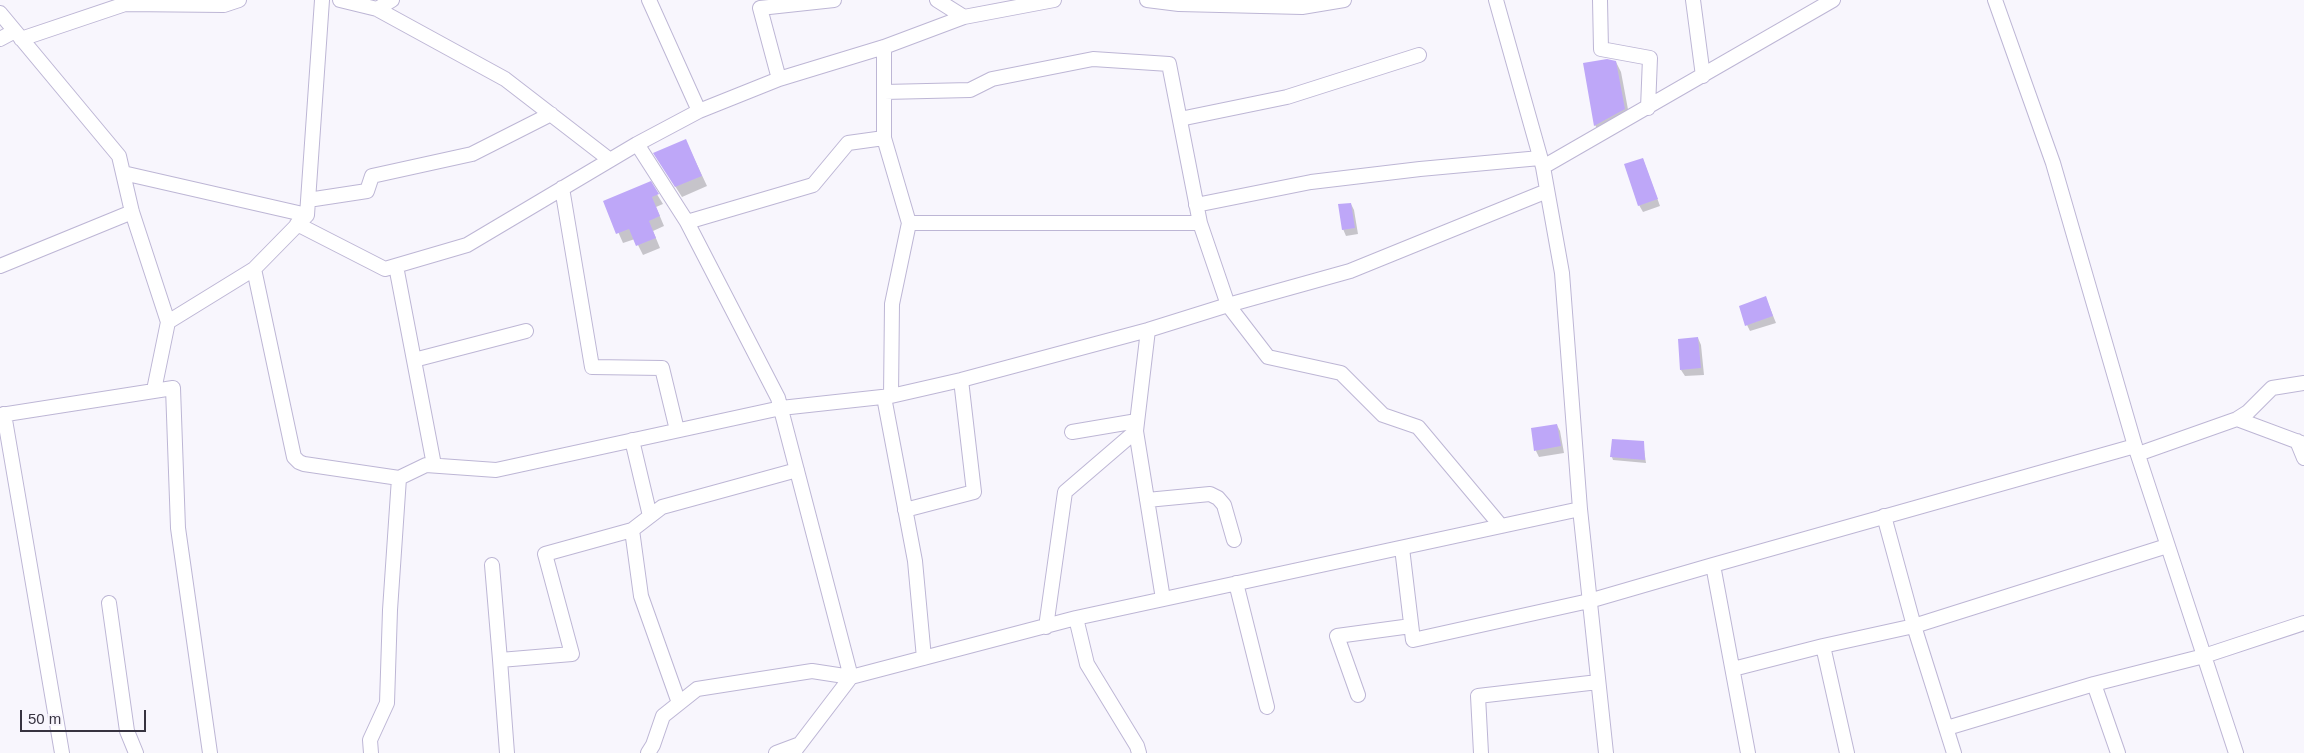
<!DOCTYPE html>
<style>
body{margin:0}
#map{position:relative;width:2304px;height:753px;overflow:hidden;background:#f8f6fd;font-family:Arial,sans-serif}
canvas{display:block}
.scale{position:absolute;left:20px;top:710px;width:126px;height:22px;box-sizing:border-box;border:2px solid #373340;border-top:0;padding-left:6px;font-size:15px;line-height:18px;white-space:nowrap;color:#373340;-webkit-text-stroke:4px #f8f6fd;paint-order:stroke}
</style>
<div id="map">
<canvas width="2304" height="753"></canvas>
<div class="scale">50 m</div>
</div>
<script>
const ctx = document.querySelector('canvas').getContext('2d');
ctx.lineJoin = 'round';
function fillPath(path, color) { ctx.fillStyle = color; ctx.fill(path, 'evenodd'); }
const toPath = rows => new Path2D(rows.map(r => 'M' + r).join(''));
function trace(path, color, width, dash) { ctx.strokeStyle = color; ctx.lineWidth = width; ctx.lineCap = dash ? 'butt' : 'round'; ctx.setLineDash(dash || []); ctx.stroke(path); }
const shadow = toPath([
 [1616,62,1621,72,1630,120,1601,135,1595,125],
 [686,141,707,186,682,197,661,164],
 [1643,159,1660,206,1643,212,1639,205],
 [650,183,663,204,656,207,664,226,653,231,660,248,643,255,635,239,623,243,605,202],
 [1351,204,1354,210,1358,234,1346,236,1343,229],
 [1766,298,1776,323,1750,331,1747,325],
 [1698,338,1701,345,1704,375,1685,376,1681,370],
 [1557,425,1560,431,1564,453,1539,457,1536,451,1532,429],
 [1643,442,1646,463,1613,460,1612,457]
]);
const building = toPath([
 [1607,59,1616,61,1625,109,1594,126,1583,63],
 [686,139,702,176,675,187,653,153],
 [1643,158,1658,199,1638,206,1624,164],
 [651,181,659,194,652,197,660,216,649,221,656,238,636,246,629,229,616,234,603,201],
 [1351,203,1355,228,1342,230,1338,204],
 [1766,296,1773,316,1745,326,1739,306],
 [1698,337,1701,368,1680,370,1678,339],
 [1557,424,1561,446,1534,451,1531,428],
 [1612,439,1644,441,1645,460,1610,457]
]);
const minor = toPath([
 [340,0,377,9,392,0],
 [649,0,699,111],
 [937,0,964,17],
 [1147,0,1179,4,1302,7,1344,0],
 [1496,0,1543,167,1833,0],
 [1600,0,1601,49,1650,58,1648,108],
 [1693,0,1703,76],
 [1995,0,2053,163,2135,446,2236,753],
 [377,9,505,79,610,160],
 [0,13,119,156,132,212,168,322,154,390],
 [0,39,15,31],
 [21,39,125,4,224,5,239,0],
 [779,79,760,8,834,0],
 [884,92,970,90,992,79,1093,59,1169,64,1200,223,1228,305,1268,357,1341,373,1383,415,1418,427,1501,526],
 [1180,119,1287,97,1419,55],
 [884,138,909,223,1200,223],
 [637,144,687,222,778,398,851,677,812,671,697,689,663,716,653,745,648,753],
 [1543,167,1562,273,1580,509,1606,753],
 [123,173,307,215],
 [562,188,592,367,662,368,677,430],
 [308,200,367,191,372,176,472,154,551,114],
 [1196,205,1311,182,1420,169,1540,158],
 [687,222,813,185,848,143,884,138,884,47],
 [297,224,385,269,467,245,637,144,699,111,779,79,884,47,964,17,1054,0],
 [0,266,132,212],
 [396,266,434,465],
 [254,269,294,457,299,462,304,464,399,478],
 [168,322,254,269,307,215,322,0],
 [414,360,526,331],
 [891,396,892,304,909,223],
 [884,397,915,561,924,658],
 [4,414,62,753],
 [0,415,173,388,178,528,210,753],
 [2237,419,2304,444],
 [1136,431,1163,599],
 [1072,432,1137,421],
 [632,440,650,516],
 [2297,441,2304,458],
 [2138,454,2237,419,2248,412,2272,388,2304,383],
 [1147,500,1210,494,1218,498,1224,505,1234,540],
 [905,510,974,492,961,380],
 [1884,516,1914,626,1954,753],
 [632,530,641,596,679,703],
 [1402,548,1413,640,1589,601,1713,565],
 [492,565,500,660],
 [1236,583,1267,707],
 [109,603,127,731,136,753],
 [1076,618,1087,664,1137,746,1139,753],
 [1046,627,1065,492,1136,431,1148,330],
 [1733,669,1823,646],
 [2094,684,2118,753],
 [1358,695,1337,636,1411,626],
 [1947,728,2094,684,2204,656,2304,623],
 [371,753,370,740,387,703,390,610,399,478,426,465,496,470,781,408,891,396,961,380,1148,330,1228,305,1350,271,1547,191],
 [507,753,500,660,572,654,545,554,632,530,662,507,797,470],
 [776,753,800,744],
 [793,753,851,677,1076,618,1580,509],
 [1481,753,1478,696,1598,682],
 [1748,753,1713,565,2135,446],
 [1847,753,1823,646,1914,626,2167,546]
]);
fillPath(shadow, '#0003');
fillPath(building, '#bea7f8');
trace(minor, '#bdb6d5', 16);
trace(minor, '#fff', 14);
</script>
